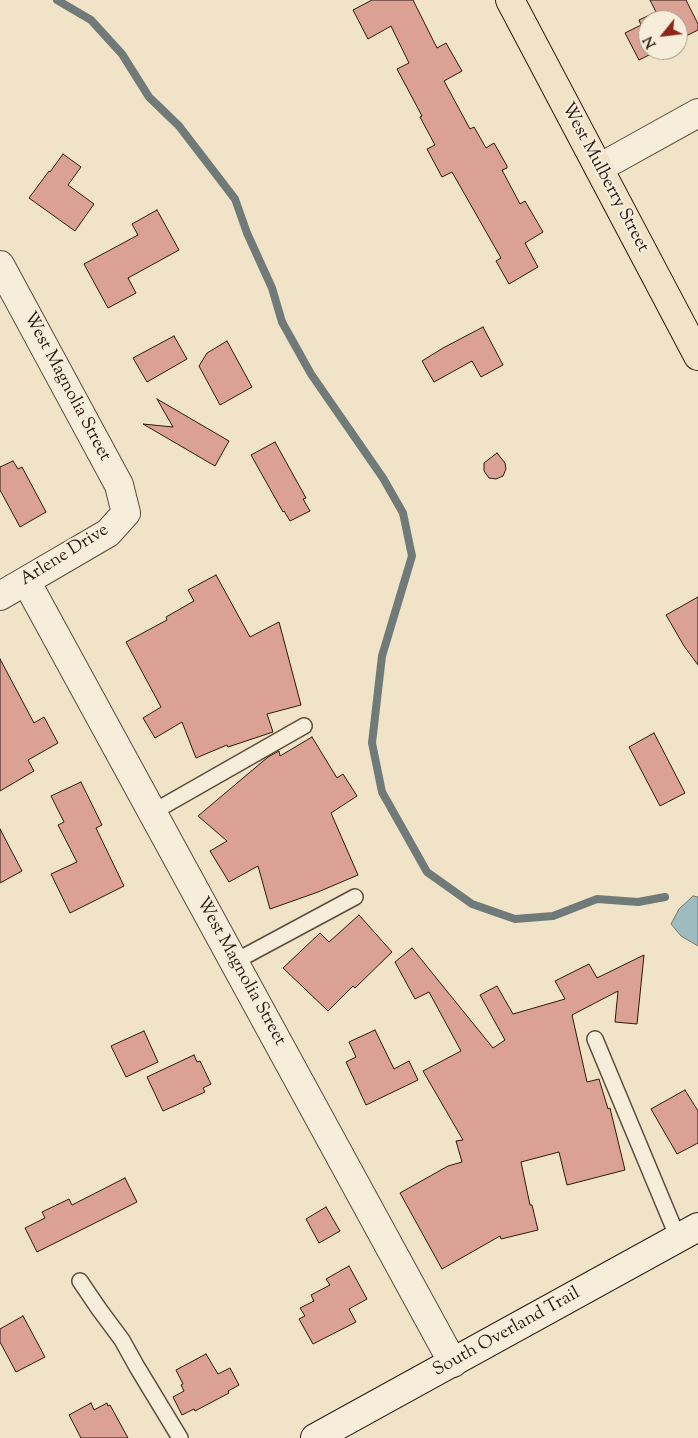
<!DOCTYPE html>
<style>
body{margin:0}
#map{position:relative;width:698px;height:1438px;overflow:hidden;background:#f1e3c7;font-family:"Sorts Mill Goudy",serif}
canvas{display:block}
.north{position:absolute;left:638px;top:10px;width:50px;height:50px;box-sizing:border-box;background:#f6eddb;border:1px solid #a59889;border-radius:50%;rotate:241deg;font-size:14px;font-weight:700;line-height:20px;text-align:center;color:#2c190f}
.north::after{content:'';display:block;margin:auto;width:18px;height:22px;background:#8f2418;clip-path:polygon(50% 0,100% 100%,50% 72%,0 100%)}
</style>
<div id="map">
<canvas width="698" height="1438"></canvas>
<div class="north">N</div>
</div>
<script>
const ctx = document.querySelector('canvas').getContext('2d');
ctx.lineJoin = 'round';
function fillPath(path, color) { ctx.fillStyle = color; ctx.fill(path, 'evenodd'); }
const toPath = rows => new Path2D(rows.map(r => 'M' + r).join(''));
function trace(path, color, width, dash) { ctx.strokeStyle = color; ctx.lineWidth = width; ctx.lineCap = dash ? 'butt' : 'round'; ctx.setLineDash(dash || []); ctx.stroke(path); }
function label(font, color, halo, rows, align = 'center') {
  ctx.font = font + ' "Sorts Mill Goudy",serif'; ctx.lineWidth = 4.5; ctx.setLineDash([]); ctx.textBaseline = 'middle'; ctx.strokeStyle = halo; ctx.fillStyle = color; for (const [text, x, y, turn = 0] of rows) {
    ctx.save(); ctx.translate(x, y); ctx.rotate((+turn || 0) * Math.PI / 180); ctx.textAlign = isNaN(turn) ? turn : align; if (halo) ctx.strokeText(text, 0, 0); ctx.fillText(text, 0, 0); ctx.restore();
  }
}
const water = toPath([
 [693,896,698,897,698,946,681,936,671,924,679,909,693,896]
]);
const stream = toPath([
 [57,0,91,20,122,54,149,97,179,126,235,199,247,233,272,288,282,322,311,374,383,478,403,513,412,556,382,656,372,743,382,792,427,872,472,904,515,919,553,916,597,899,638,902,665,897]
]);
const building = toPath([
 [372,0,413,0,437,48,446,43,462,71,444,81,470,129,474,127,486,148,494,143,507,166,507,168,502,170,520,204,525,201,543,232,525,243,538,267,509,284,496,261,501,258,452,172,442,177,427,149,435,145,420,117,422,116,397,69,409,63,391,26,368,39,353,10,372,0],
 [650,0,686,0,698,24,698,30,678,40,678,20,648,20,648,50,659,50,639,60,625,33,641,25,639,20,656,12,650,0],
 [63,154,81,167,68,185,94,204,75,231,29,198,49,171,50,172,63,154],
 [157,210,179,250,128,278,136,293,108,308,84,264,138,235,132,224,157,210],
 [483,327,503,365,481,377,472,361,434,382,422,361,443,348,483,327],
 [174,336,187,359,147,382,133,358,174,336],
 [227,341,252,387,220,405,199,366,207,353,227,341],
 [157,399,229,441,215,466,143,424,173,427,157,399],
 [275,442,306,498,303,499,310,511,290,521,284,511,283,512,251,455,275,442],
 [497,453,505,463,506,469,503,476,496,479,489,478,484,471,484,463,497,453],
 [13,461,18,469,22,467,46,512,20,527,0,490,0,467,13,461],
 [216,575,250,637,279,622,301,705,267,714,273,732,228,747,227,745,196,758,182,722,155,738,143,718,161,707,126,642,167,620,166,617,194,601,188,590,216,575],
 [698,597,698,665,684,646,666,615,698,597],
 [0,659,34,723,44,717,58,743,28,760,34,771,0,791,0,659],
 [654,733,685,793,660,806,629,747,654,733],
 [312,737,337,778,343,774,357,796,331,813,358,875,318,892,270,909,258,866,229,882,210,851,227,841,198,816,268,757,279,751,280,756,312,737],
 [81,782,102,825,96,828,124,886,70,913,51,874,77,862,58,825,64,822,51,796,81,782],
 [0,829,22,871,0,883,0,829],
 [359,915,392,952,355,988,353,986,328,1011,283,968,320,933,329,942,359,915],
 [412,948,493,1048,505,1040,480,995,497,986,513,1014,565,999,555,981,589,964,597,978,644,955,637,1024,615,1022,618,991,572,1015,587,1082,599,1079,608,1109,610,1108,625,1170,567,1185,559,1152,521,1162,530,1205,532,1205,538,1230,501,1239,500,1236,442,1269,400,1193,448,1166,462,1162,456,1141,463,1140,423,1071,461,1051,429,992,415,999,395,962,412,948],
 [375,1030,394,1069,409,1061,418,1080,366,1105,346,1062,356,1057,349,1042,375,1030],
 [144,1031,158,1062,126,1077,111,1046,144,1031],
 [194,1055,197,1062,200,1061,211,1084,203,1088,205,1092,163,1111,147,1077,194,1055],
 [685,1090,698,1111,698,1143,677,1154,651,1109,685,1090],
 [125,1178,137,1202,37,1252,25,1228,45,1218,42,1212,69,1199,72,1205,125,1178],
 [326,1207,340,1231,319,1243,306,1219,326,1207],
 [349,1266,367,1299,349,1309,356,1322,313,1344,299,1319,305,1316,300,1308,314,1301,311,1295,330,1285,326,1279,349,1266],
 [23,1316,45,1357,16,1372,0,1342,0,1329,23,1316],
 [206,1354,218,1374,230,1368,239,1385,228,1391,229,1393,195,1411,194,1409,182,1415,173,1397,184,1391,181,1385,183,1384,176,1370,206,1354],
 [91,1403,94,1410,107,1403,108,1406,110,1405,128,1438,81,1438,69,1415,91,1403]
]);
const lane = toPath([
 [153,812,304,726],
 [234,962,355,897],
 [595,1039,678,1238],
 [80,1281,99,1309,122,1340,137,1367,180,1438]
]);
const street = toPath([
 [599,168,698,113],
 [0,265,119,485,126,513,108,533,0,596],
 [26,581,453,1363]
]);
const secondary = toPath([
 [315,1438,698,1227]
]);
const primary = toPath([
 [510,0,698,356]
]);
const streetNames = [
 ["West Mulberry Street",604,178,62],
 ["West Magnolia Street",66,387,62],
 ["Arlene Drive",65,556,-32],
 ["West Magnolia Street",240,972,61],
 ["South Overland Trail",507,1333,-29]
];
fillPath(water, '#9ebcbf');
trace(water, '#707b79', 1);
trace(stream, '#707b79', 8);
fillPath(building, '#dba194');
trace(building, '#2c190f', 1);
trace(lane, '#5d4c3d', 18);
trace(street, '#5d4c3d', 30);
trace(secondary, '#2c190f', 30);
trace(primary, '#2c190f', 30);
trace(lane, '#f6eddb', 15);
trace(street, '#f6eddb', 28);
trace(secondary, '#f6eddb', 28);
trace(primary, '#f1e3c7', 28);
label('18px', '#2c190f', '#f6eddb', streetNames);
</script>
